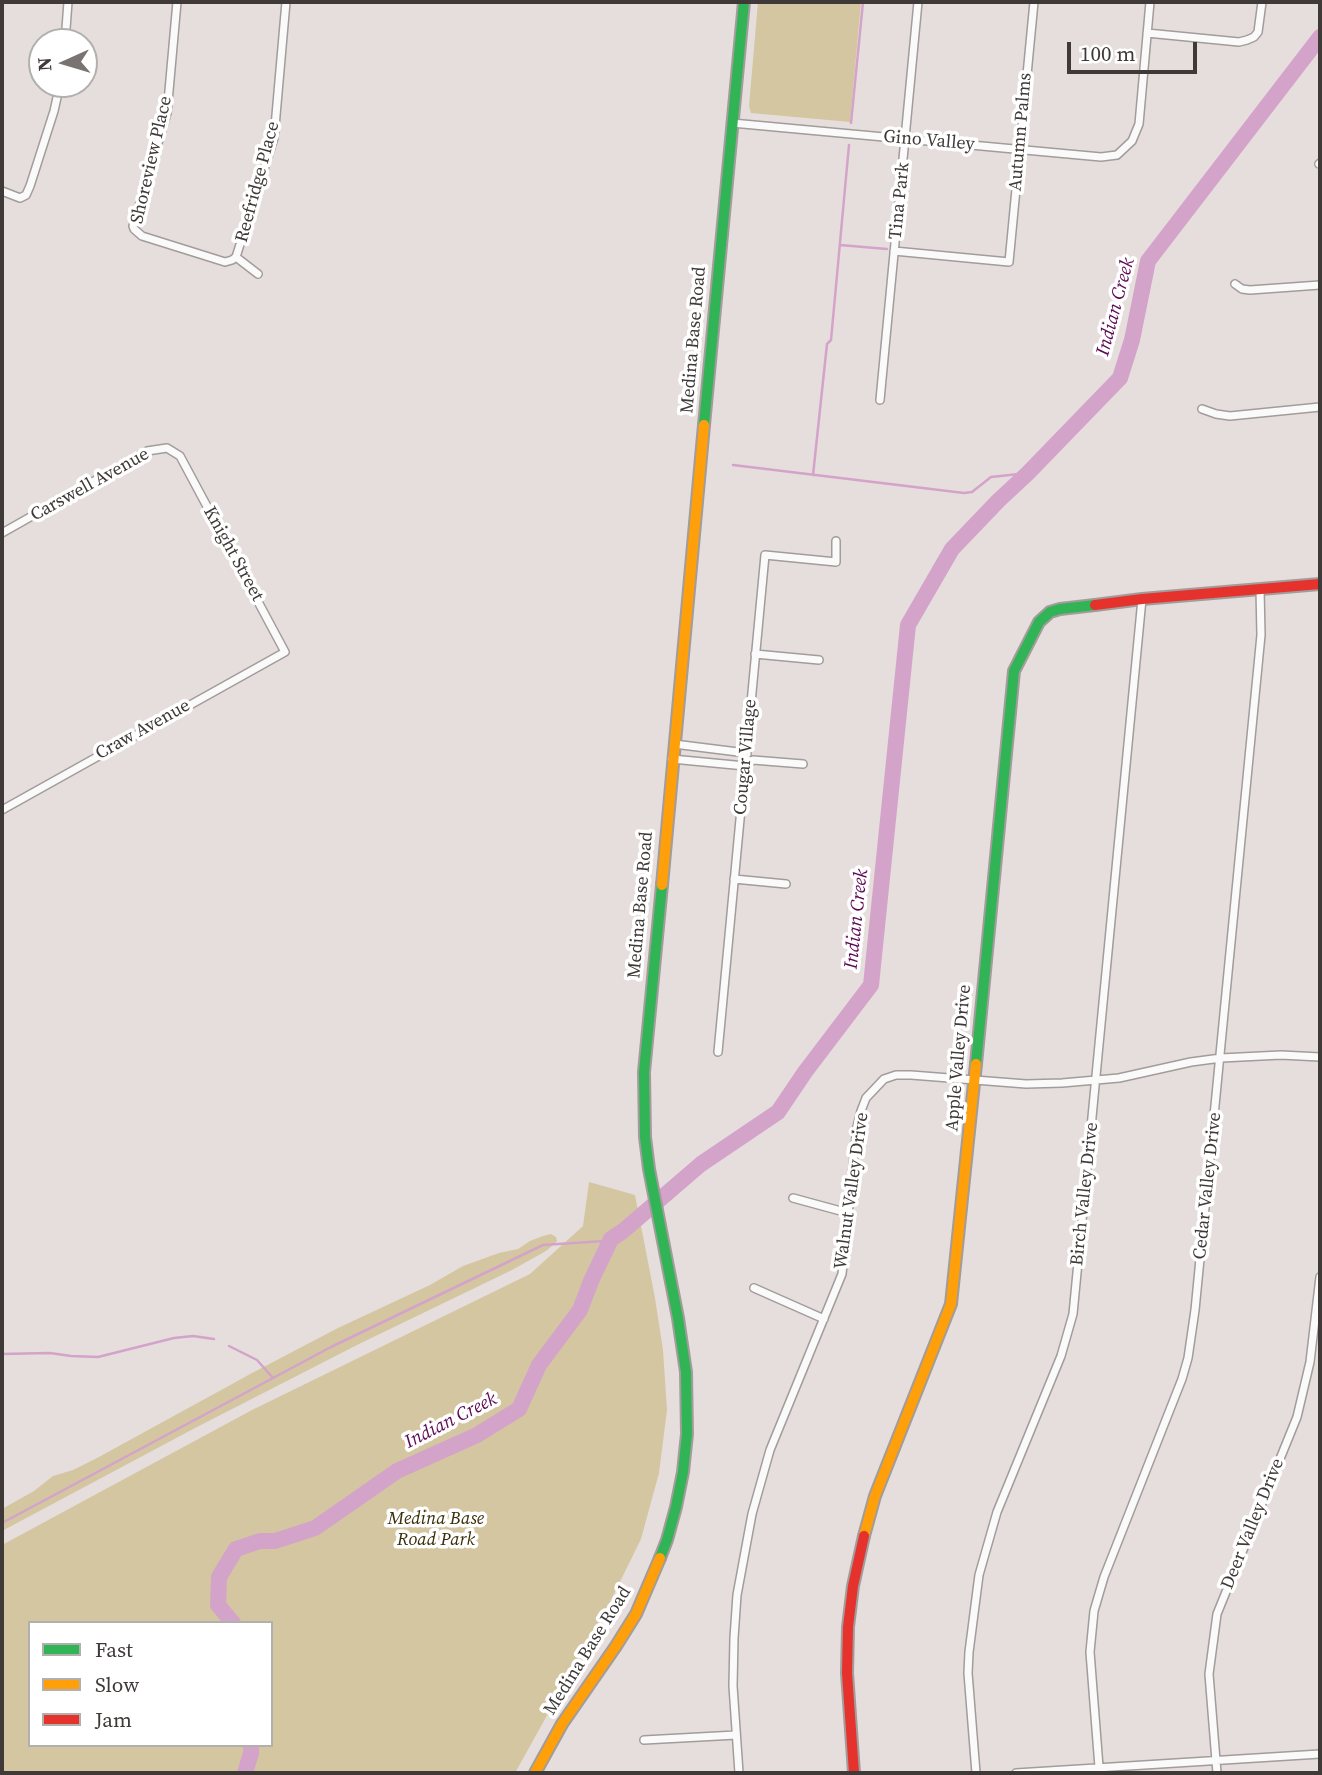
<!DOCTYPE html>
<style>
body{margin:0}
#map{position:relative;width:1322px;height:1775px;overflow:hidden;background:#e6dedc;font-family:"Source Serif 4",serif}
canvas{display:block}
.frame{position:absolute;inset:0;border:4px solid #3f3938;pointer-events:none}
.legend{position:absolute;left:28px;top:1621px;width:245px;height:126px;box-sizing:border-box;background:#fff;border:2px solid #b2b0af;margin:0;padding:9px 12px;list-style:none;font-size:21px;color:#3f3938}
.legend li{display:flex;align-items:center;gap:14px;height:35px}
.legend b{width:35px;border:2px solid #b2b0af}
.north{position:absolute;left:28px;top:28px;width:70px;height:70px;box-sizing:border-box;background:#fff;border:2px solid #b2b0af;border-radius:50%;rotate:266deg;font-size:19px;font-weight:700;line-height:28px;text-align:center;color:#3f3938}
.north::after{content:'';display:block;margin:auto;width:24px;height:32px;background:#797371;clip-path:polygon(50% 0,100% 100%,50% 72%,0 100%)}
.scale{position:absolute;left:1067px;top:42px;width:130px;height:32px;box-sizing:border-box;border:4px solid #3f3938;border-top:0;padding-left:9px;font-size:21px;line-height:24px;white-space:nowrap;color:#3f3938;-webkit-text-stroke:5px #fff;paint-order:stroke}
</style>
<div id="map">
<canvas width="1322" height="1775"></canvas>
<div class="frame"></div>
<ul class="legend">
<li><b style="height:9px;background:#30b455"></b>Fast</li>
<li><b style="height:9px;background:#ff9f0a"></b>Slow</li>
<li><b style="height:9px;background:#e5322d"></b>Jam</li>
</ul>
<div class="north">N</div>
<div class="scale">100 m</div>
</div>
<script>
const ctx = document.querySelector('canvas').getContext('2d');
ctx.lineJoin = 'round';
function fillPath(path, color) { ctx.fillStyle = color; ctx.fill(path, 'evenodd'); }
const toPath = rows => new Path2D(rows.map(r => 'M' + r).join(''));
function trace(path, color, width, dash) { ctx.strokeStyle = color; ctx.lineWidth = width; ctx.lineCap = dash ? 'butt' : 'round'; ctx.setLineDash(dash || []); ctx.stroke(path); }
function label(font, color, halo, rows, align = 'center') {
  ctx.font = font + ' "Source Serif 4",serif'; ctx.lineWidth = 7; ctx.setLineDash([]); ctx.textBaseline = 'middle'; ctx.strokeStyle = halo; ctx.fillStyle = color; for (const [text, x, y, turn = 0] of rows) {
    ctx.save(); ctx.translate(x, y); ctx.rotate((+turn || 0) * Math.PI / 180); ctx.textAlign = isNaN(turn) ? turn : align; if (halo) ctx.strokeText(text, 0, 0); ctx.fillText(text, 0, 0); ctx.restore();
  }
}
const green = toPath([
 [758,2,861,2,850,122,751,113,749,106],
 [589,1182,635,1195,655,1298,663,1350,667,1410,659,1473,641,1539,611,1600,515,1773,2,1773,2,1545,252,1410,530,1274,583,1226],
 [30,1623,271,1623,271,1745,30,1745],
 [551,1234,556,1237,557,1241,552,1246,546,1251,512,1270,359,1344,195,1428,2,1531,2,1509,34,1491,53,1476,73,1470,97,1458,254,1372,338,1328,430,1285,463,1266,499,1253,518,1249,530,1241,543,1236]
]);
const stream = toPath([
 [851,123,863,2],
 [840,245,887,249],
 [733,465,964,493,972,492,991,477,1028,473],
 [813,475,827,344,831,340,849,145],
 [229,1346,257,1360,273,1378],
 [2,1354,50,1353,71,1356,98,1357,174,1338,193,1336,214,1339],
 [2,1523,331,1347,543,1245,604,1241,611,1239]
]);
const river = toPath([
 [233,1623,218,1605,219,1577,236,1549,260,1541,275,1541,315,1528,397,1471,477,1435,519,1409,539,1365,580,1310,591,1281,611,1239,623,1231,701,1164,778,1112,805,1072,871,985,908,625,952,549,998,501,1028,473,1120,378,1132,340,1148,261,1320,37],
 [245,1773,251,1753,251,1745]
]);
const street = toPath([
 [177,2,167,113,133,226,134,229,142,236,225,262,232,260,236,257,274,138,286,2],
 [1147,33,1239,42,1247,40,1254,37,1258,32,1262,2],
 [65,42,68,2],
 [732,123,1101,157,1117,155,1132,141,1139,124,1150,2],
 [1319,164,1320,163],
 [2,191,20,198,26,195,30,186,54,111,60,84],
 [894,251,1009,262,1034,2],
 [236,257,258,274],
 [1235,284,1242,289,1250,290,1320,285],
 [880,400,918,2],
 [1202,409,1216,414,1230,416,1320,407],
 [2,533,147,451,167,448,180,456,285,652,2,810],
 [755,654,819,660],
 [674,744,746,753,747,754],
 [672,759,745,766,753,760,803,764],
 [734,879,786,884],
 [718,1052,765,555,836,562,836,541],
 [793,1198,848,1213],
 [754,1288,824,1319],
 [644,1740,736,1735],
 [1099,1767,1090,1652,1094,1611,1104,1577,1182,1379,1188,1358,1195,1310,1261,635,1260,589],
 [739,1773,733,1686,734,1638,737,1595,752,1514,770,1450,842,1274,857,1127,861,1111,866,1098,884,1079,896,1075,911,1075,1026,1084,1062,1083,1119,1078,1191,1062,1221,1058,1281,1055,1320,1057],
 [976,1773,968,1673,969,1652,979,1575,997,1512,1061,1356,1073,1314,1142,599],
 [1016,1773,1320,1754],
 [1217,1773,1209,1674,1217,1614,1297,1417,1310,1362,1320,1277]
]);
const fast = toPath([
 [704,425,744,2],
 [976,1064,1014,671,1039,622,1050,612,1060,609,1095,605],
 [660,1558,667,1540,676,1507,683,1472,687,1434,686,1372,678,1318,649,1169,645,1137,644,1072,662,885]
]);
const slow = toPath([
 [662,885,704,425],
 [864,1536,875,1496,951,1304,976,1064],
 [535,1773,562,1724,616,1646,636,1614,660,1558]
]);
const jam = toPath([
 [1095,605,1142,599,1320,584],
 [854,1773,847,1673,848,1627,853,1586,864,1536]
]);
const streetNames = [
 ["Autumn Palms",1021,132,-85],
 ["Gino Valley",929,141,5],
 ["Shoreview Place",152,160,-77],
 ["Reefridge Place",258,182,-75],
 ["Tina Park",900,201,-84],
 ["Medina Base Road",694,340,-85],
 ["Carswell Avenue",90,485,-29],
 ["Knight Street",233,554,61],
 ["Craw Avenue",143,730,-29],
 ["Cougar Village",746,757,-85],
 ["Medina Base Road",641,905,-85],
 ["Apple Valley Drive",959,1058,-85],
 ["Cedar Valley Drive",1208,1186,-84],
 ["Walnut Valley Drive",852,1191,-82],
 ["Birch Valley Drive",1085,1194,-84],
 ["Deer Valley Drive",1253,1524,-68],
 ["Medina Base Road",588,1651,-58]
];
const parkNames = [
 ["Medina Base",436,1519],
 ["Road Park",436,1540]
];
const waterNames = [
 ["Indian Creek",1116,307,-75],
 ["Indian Creek",857,919,-84],
 ["Indian Creek",451,1421,-27]
];
fillPath(green, '#d3c6a1');
trace(stream, '#d4a3ca', 2.5);
trace(river, '#d4a3ca', 16);
trace(street, '#a29c9b', 10);
trace(fast, '#a29c9b', 14);
trace(slow, '#a29c9b', 14);
trace(jam, '#a29c9b', 14);
trace(street, '#fbfafa', 7);
trace(fast, '#30b455', 10);
trace(slow, '#ff9f0a', 10);
trace(jam, '#e5322d', 10);
label('18px', '#3f3938', '#fff', streetNames);
label('italic 18px', '#382e07', '#fff', parkNames);
label('italic 19px', '#5c0a54', '#fff', waterNames);
</script>
